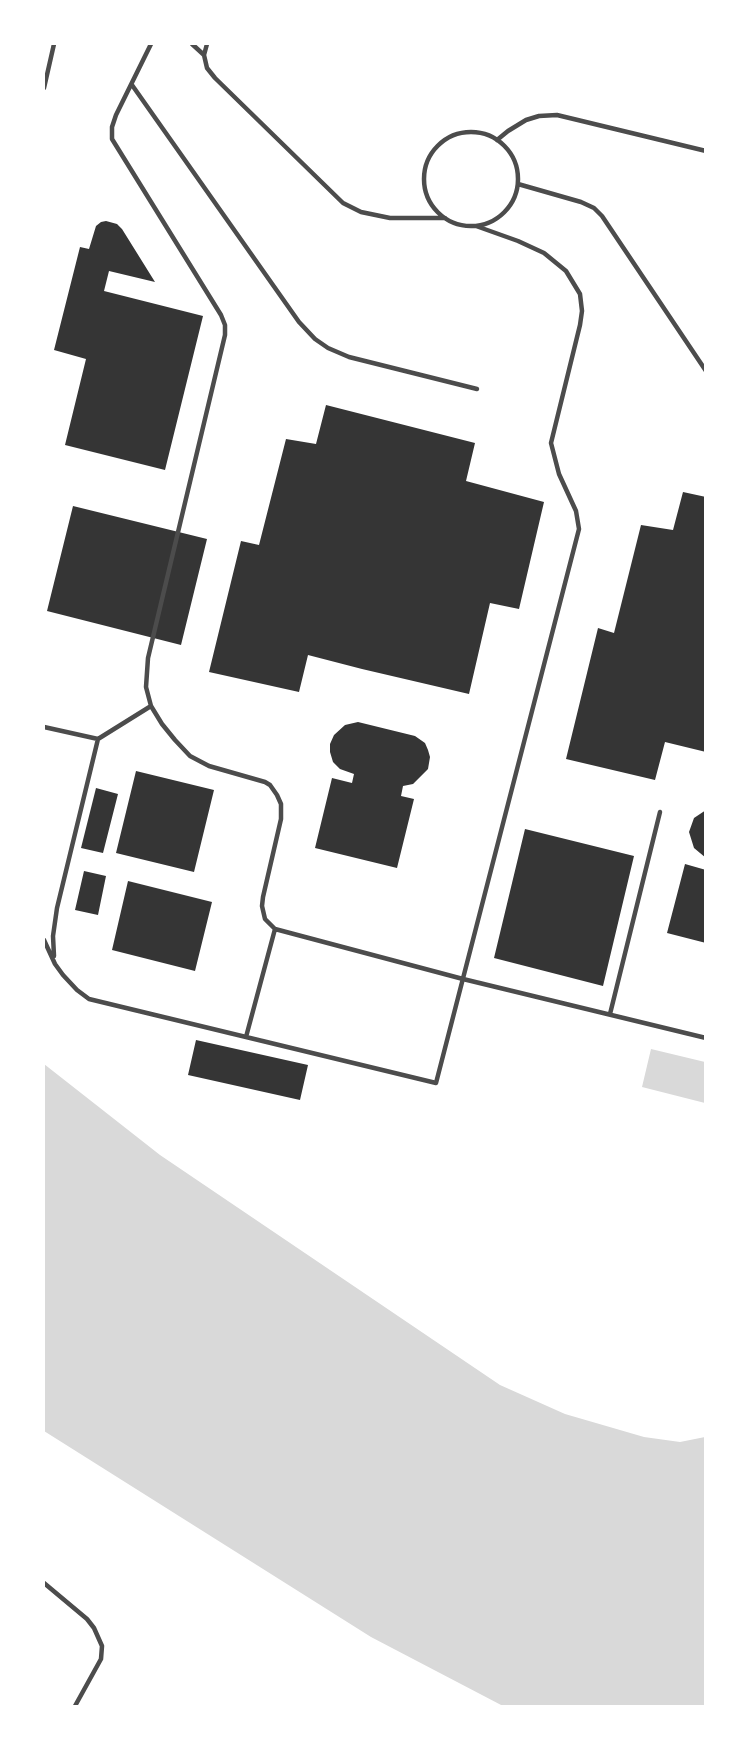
<!DOCTYPE html>
<style>
body{margin:0}
#map{position:relative;width:749px;height:1750px;overflow:hidden;background:#fff;font-family:"Noto Sans",sans-serif}
canvas{display:block}
.frame{position:absolute;inset:0;border:45px solid #fff;pointer-events:none}
</style>
<div id="map">
<canvas width="749" height="1750"></canvas>
<div class="frame"></div>
</div>
<script>
const ctx = document.querySelector('canvas').getContext('2d');
ctx.lineJoin = 'round';
function fillPath(path, color) { ctx.fillStyle = color; ctx.fill(path, 'evenodd'); }
const toPath = rows => new Path2D(rows.map(r => 'M' + r).join(''));
function trace(path, color, width, dash) { ctx.strokeStyle = color; ctx.lineWidth = width; ctx.lineCap = dash ? 'butt' : 'round'; ctx.setLineDash(dash || []); ctx.stroke(path); }
const water = toPath([
 [651,1049,705,1062,705,1103,642,1087],
 [44,1064,160,1155,500,1385,565,1414,644,1437,680,1442,705,1437,705,1706,503,1706,371,1637,44,1431]
]);
const building = toPath([
 [106,221,117,224,122,229,155,282,109,271,104,291,203,316,165,470,65,445,86,359,54,350,80,247,89,249,96,226,101,222],
 [326,405,475,443,466,481,544,502,519,609,490,603,469,694,362,669,308,655,299,692,209,672,241,541,259,545,286,439,316,444],
 [683,492,706,497,706,752,665,742,655,780,566,759,598,628,614,633,641,525,673,530],
 [73,506,207,539,181,645,47,611],
 [358,722,415,736,425,743,428,750,430,757,428,769,413,784,403,786,401,796,414,799,397,868,315,848,332,778,352,783,354,774,340,769,333,762,330,752,330,744,334,735,345,725],
 [136,771,214,790,194,872,116,853],
 [96,788,118,794,103,853,81,848],
 [706,810,706,858,694,848,689,832,694,818],
 [525,829,634,856,603,986,494,958],
 [685,864,706,870,706,943,667,933],
 [84,871,106,876,98,915,75,910],
 [128,881,212,902,195,971,112,950],
 [196,1040,308,1065,300,1100,188,1075]
]);
const service = toPath([
 [151,44,116,115,112,127,112,139,221,315,225,325,225,335,148,658,146,687,151,706,162,724,175,740,190,756,209,766,265,782,270,785,277,795,281,804,281,819,263,897,262,906,265,919,275,929,463,979,706,1038],
 [192,44,204,55,207,68,215,78,343,203,361,212,390,218,445,218],
 [204,55,207,44],
 [132,85,299,322,315,339,328,348,349,357,477,389],
 [44,88,54,44],
 '424 179a47 47 0 1 1 94 0a47 47 0 1 1-94 0Z',
 [497,140,508,131,526,120,539,116,557,115,706,151],
 [518,184,581,202,594,208,602,216,706,371],
 [44,727,98,739,151,706],
 [44,940,55,964,63,975,77,990,89,999,436,1083,579,529,576,511,559,474,551,443,580,325,582,311,580,294,566,271,544,253,518,241,476,226],
 [54,956,53,936,57,908,98,739],
 [610,1014,660,812],
 [246,1037,275,929],
 [44,1583,87,1619,94,1628,102,1646,101,1659,75,1706]
]);
fillPath(water, '#d9d9d9');
fillPath(building, '#353535');
trace(service, '#4c4c4c', 4.5);
</script>
